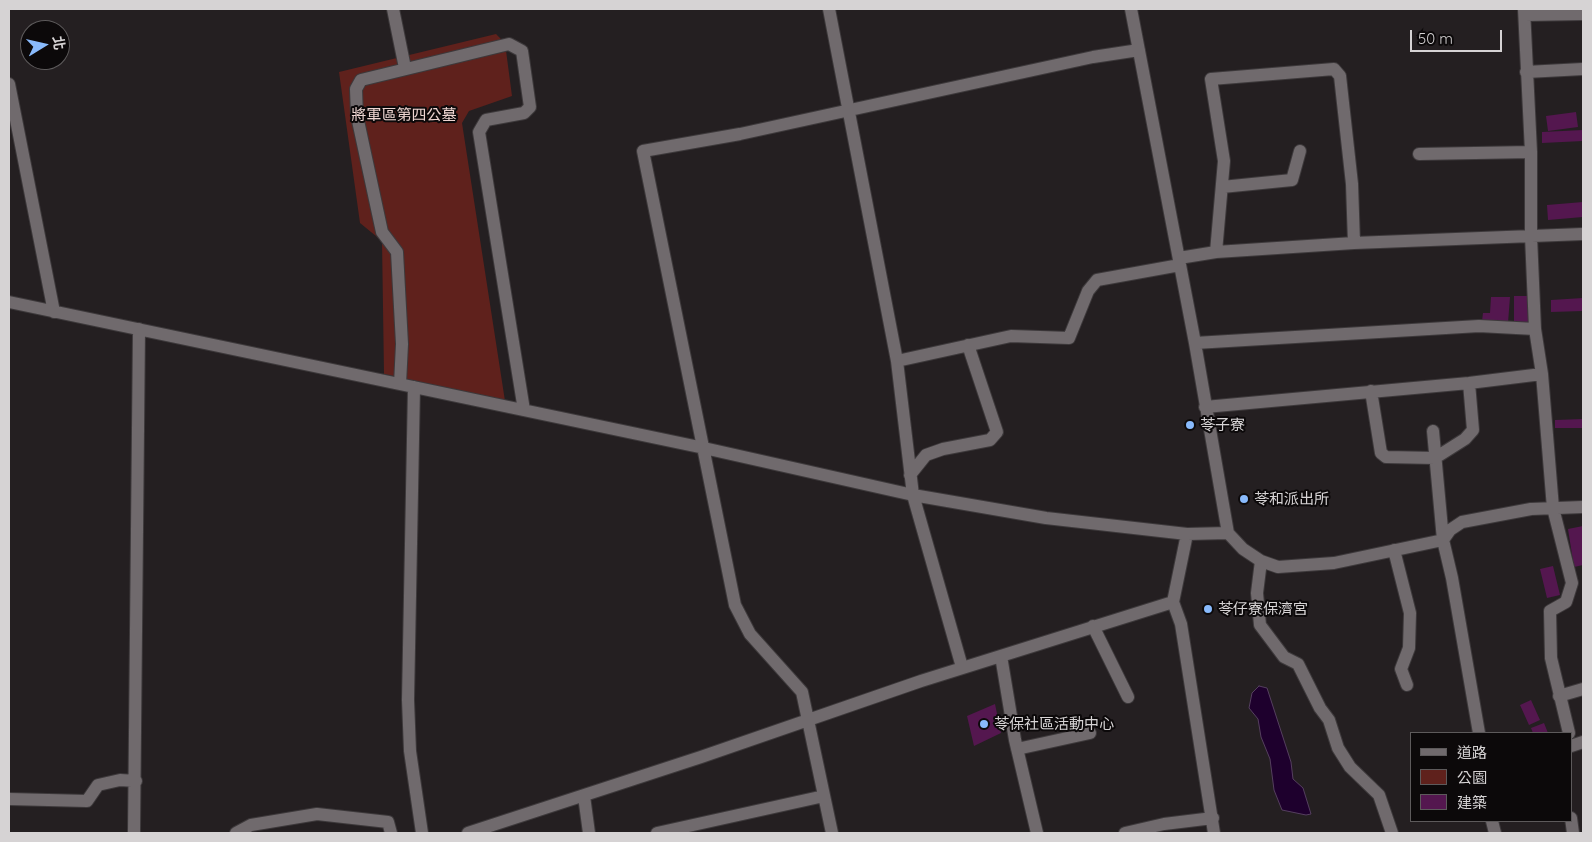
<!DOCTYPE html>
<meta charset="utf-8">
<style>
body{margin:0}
#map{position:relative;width:1592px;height:842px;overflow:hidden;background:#241f21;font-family:Quicksand,"Noto Sans TC",sans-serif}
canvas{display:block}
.frame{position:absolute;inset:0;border:10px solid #d6d3d4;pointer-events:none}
.legend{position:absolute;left:1410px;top:732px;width:162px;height:90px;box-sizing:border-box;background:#0c090a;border:1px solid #5d5a5b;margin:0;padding:6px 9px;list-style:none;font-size:15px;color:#d6d3d4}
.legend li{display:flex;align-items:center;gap:10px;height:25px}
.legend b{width:25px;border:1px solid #5d5a5b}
.north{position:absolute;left:20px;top:20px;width:50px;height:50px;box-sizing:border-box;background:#0c090a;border:1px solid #5d5a5b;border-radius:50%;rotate:81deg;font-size:14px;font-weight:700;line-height:20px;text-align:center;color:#d6d3d4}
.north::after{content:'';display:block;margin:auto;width:18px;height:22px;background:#89bafc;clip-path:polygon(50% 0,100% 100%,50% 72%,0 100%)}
.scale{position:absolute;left:1410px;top:30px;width:92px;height:22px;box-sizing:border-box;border:2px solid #d6d3d4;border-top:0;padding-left:6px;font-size:15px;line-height:18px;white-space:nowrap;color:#d6d3d4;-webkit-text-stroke:4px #0c090a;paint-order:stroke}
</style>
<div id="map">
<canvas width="1592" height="842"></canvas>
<div class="frame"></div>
<ul class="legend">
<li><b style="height:6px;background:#706a6d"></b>道路</li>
<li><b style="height:14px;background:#5f211c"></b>公園</li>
<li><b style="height:14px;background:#54174f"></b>建築</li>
</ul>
<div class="north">北</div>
<div class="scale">50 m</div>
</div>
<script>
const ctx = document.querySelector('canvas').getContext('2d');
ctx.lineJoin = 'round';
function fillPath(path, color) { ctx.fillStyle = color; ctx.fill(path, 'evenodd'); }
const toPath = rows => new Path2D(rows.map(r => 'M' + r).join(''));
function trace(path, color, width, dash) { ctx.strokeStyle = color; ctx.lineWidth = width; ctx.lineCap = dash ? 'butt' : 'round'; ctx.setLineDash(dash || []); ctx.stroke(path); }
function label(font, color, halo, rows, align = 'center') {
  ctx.font = font + ' Quicksand,"Noto Sans TC",sans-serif'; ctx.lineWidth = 4; ctx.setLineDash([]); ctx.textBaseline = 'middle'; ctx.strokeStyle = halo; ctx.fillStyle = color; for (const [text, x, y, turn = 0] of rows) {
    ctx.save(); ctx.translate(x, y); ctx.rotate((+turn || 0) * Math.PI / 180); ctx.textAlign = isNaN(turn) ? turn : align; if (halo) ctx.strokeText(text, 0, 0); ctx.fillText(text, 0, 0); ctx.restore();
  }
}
const green = toPath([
 [496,34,505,43,512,96,469,111,462,123,505,401,384,374,382,241,360,223,339,72]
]);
const water = toPath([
 [1259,686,1267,688,1291,762,1293,779,1303,788,1311,814,1306,815,1282,810,1274,790,1270,759,1261,737,1258,719,1249,708,1252,693,1259,686]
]);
const building = toPath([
 [1576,112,1578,127,1548,131,1546,116],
 [1583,130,1583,141,1542,143,1542,132],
 [1583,202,1583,217,1548,220,1547,205],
 [1514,296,1528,296,1528,324,1514,323],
 [1491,297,1510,297,1508,323,1482,321,1483,313,1490,313],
 [1583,298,1583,311,1551,312,1551,300],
 [1583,419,1583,428,1555,428,1555,420],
 [1583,526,1583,565,1574,567,1568,529],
 [1553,566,1560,595,1547,598,1540,569],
 [1531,700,1540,720,1529,725,1520,705],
 [995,704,1001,733,974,746,967,716],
 [1544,723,1548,733,1533,733,1531,728]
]);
const minor = toPath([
 [393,9,405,68],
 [829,9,897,361,913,495,962,667],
 [1131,9,1195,343,1228,533,1243,549,1261,561,1278,567,1334,563,1443,540,1452,578,1479,733],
 [1524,9,1531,152,1531,236,1535,329,1542,374,1553,508,1572,583,1566,602,1550,611,1551,658,1569,733],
 [1525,15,1583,14],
 [1526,72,1583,69],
 [9,84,54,312],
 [1419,154,1531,152],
 [1222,187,1292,180,1300,151],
 [1216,252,1224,161,1211,79,1334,69,1340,76,1352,184,1354,243],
 [1179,258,1216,252,1354,243,1583,234],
 [9,302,704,448,913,495,1046,518,1187,534,1228,533],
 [1195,343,1479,326,1535,329],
 [897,361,1011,336,1069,338,1088,291,1097,280,1180,265],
 [400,384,402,344,397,252,382,232,357,116,356,89,361,80,509,44,522,51,530,107,524,113,486,120,479,132,524,410],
 [414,387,408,700,410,751,422,833],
 [1371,391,1381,453,1386,457,1435,458,1465,439,1473,430,1469,383],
 [1205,407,1469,383,1542,374],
 [1433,431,1443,540],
 [910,475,926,455,943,449,990,440,997,432,968,345],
 [1443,540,1450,530,1462,522,1531,509,1583,507],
 [1394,550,1410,613,1409,648,1401,669,1407,685],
 [1261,561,1257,593,1260,625,1284,657,1298,664,1320,708,1329,720,1338,748,1350,767,1379,795,1392,833],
 [1173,602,1181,624,1214,833],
 [1093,626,1128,697],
 [1001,656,1015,740,1037,833],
 [1559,696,1583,689],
 [1571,746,1583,742],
 [1017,749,1090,733],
 [584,796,589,833],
 [9,799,87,801,98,785,120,780,136,781],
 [1571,818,1573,833],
 [1492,821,1495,833],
 [134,833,139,329],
 [236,833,251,825,317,814,388,822,391,833],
 [468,833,701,757,921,681,1173,602,1187,534],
 [657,833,824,796],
 [832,833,802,692,750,634,735,605,643,151,740,134,1093,57,1139,50],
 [1125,833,1164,824,1213,818]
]);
const markers = [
 [1190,425,5,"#89bafc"],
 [1244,499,5,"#89bafc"],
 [1208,609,5,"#89bafc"],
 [984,724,5,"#89bafc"]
];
const parkNames = [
 ["將軍區第四公墓",404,115]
];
const poiNames = [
 ["苓子寮",1200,425],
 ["苓和派出所",1254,499],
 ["苓仔寮保濟宮",1218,609],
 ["苓保社區活動中心",994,724]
];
fillPath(green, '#5f211c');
fillPath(water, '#1e002d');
trace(water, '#553f5f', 1);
fillPath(building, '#54174f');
trace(minor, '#3d393b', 14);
trace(minor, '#706a6d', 12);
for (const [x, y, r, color] of markers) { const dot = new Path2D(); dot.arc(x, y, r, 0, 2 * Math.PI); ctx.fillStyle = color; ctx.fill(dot); trace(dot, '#0c090a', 2); }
label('15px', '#eed5d1', '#0c090a', parkNames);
label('15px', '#d6d3d4', '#0c090a', poiNames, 'left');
</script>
